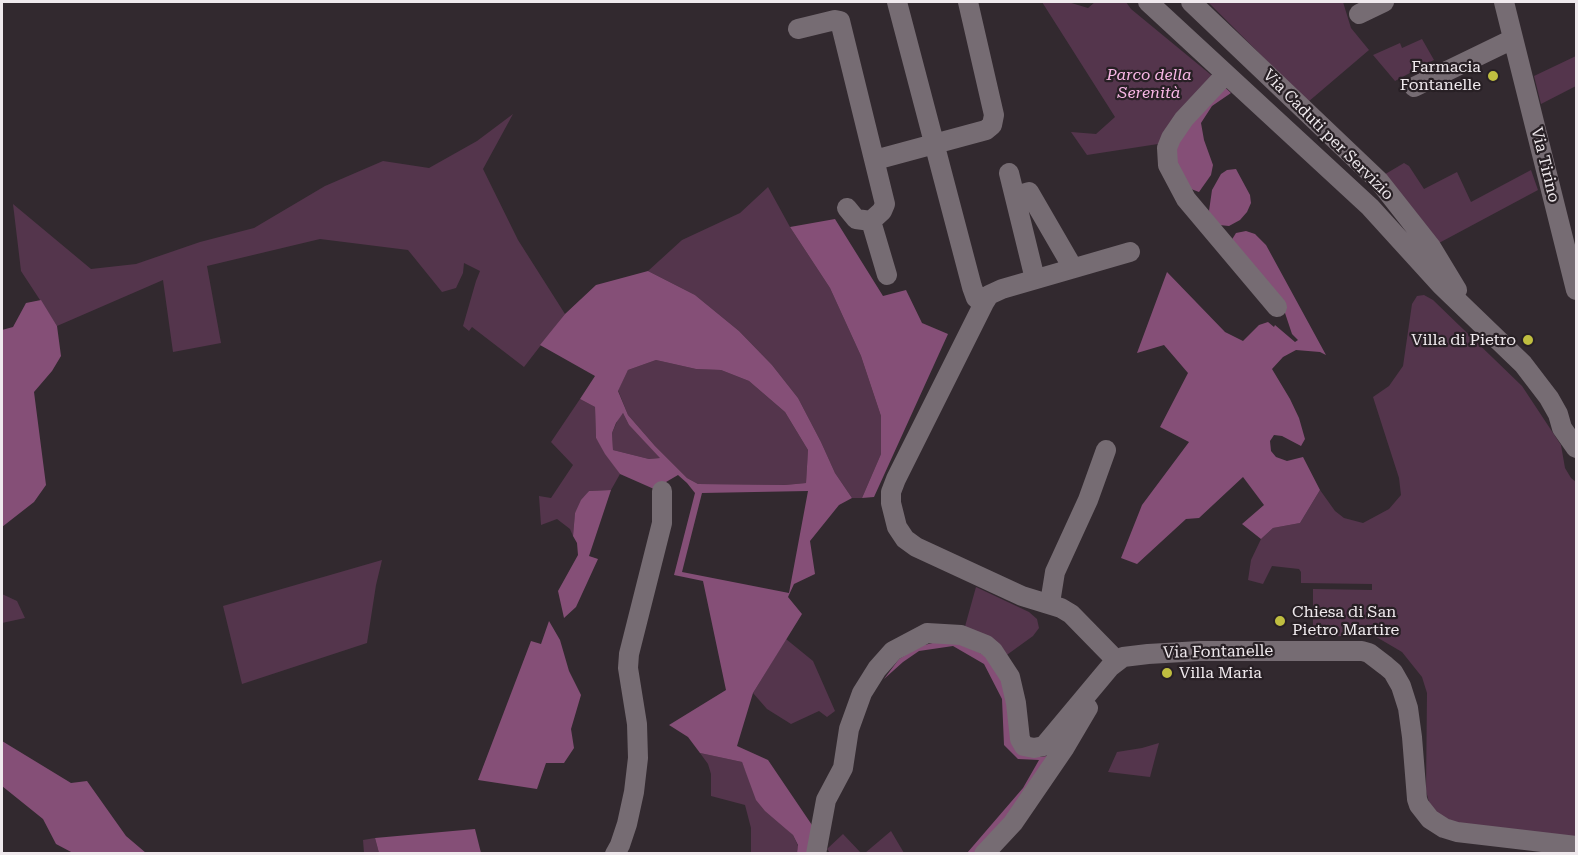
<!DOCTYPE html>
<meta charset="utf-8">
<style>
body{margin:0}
#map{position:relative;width:1578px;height:855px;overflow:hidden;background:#32292f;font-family:"Roboto Serif",serif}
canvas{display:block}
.frame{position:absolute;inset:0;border:3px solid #efe9ed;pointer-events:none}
</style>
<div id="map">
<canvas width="1578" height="855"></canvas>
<div class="frame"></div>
</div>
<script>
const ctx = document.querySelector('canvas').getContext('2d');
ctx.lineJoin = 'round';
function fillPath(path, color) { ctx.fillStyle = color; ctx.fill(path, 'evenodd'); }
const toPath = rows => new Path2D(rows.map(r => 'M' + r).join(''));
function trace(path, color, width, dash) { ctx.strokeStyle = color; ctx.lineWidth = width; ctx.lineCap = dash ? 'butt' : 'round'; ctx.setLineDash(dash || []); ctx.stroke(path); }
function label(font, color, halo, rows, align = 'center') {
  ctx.font = font + ' "Roboto Serif",serif'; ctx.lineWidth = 4.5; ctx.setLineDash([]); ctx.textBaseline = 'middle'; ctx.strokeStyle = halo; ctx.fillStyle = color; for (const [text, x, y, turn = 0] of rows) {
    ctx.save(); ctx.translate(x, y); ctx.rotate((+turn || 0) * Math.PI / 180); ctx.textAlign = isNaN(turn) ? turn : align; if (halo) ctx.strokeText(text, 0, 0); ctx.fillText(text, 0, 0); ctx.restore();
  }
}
const green = toPath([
 [1042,2,1068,2,1088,8,1095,2,1126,2,1131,9,1216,79,1158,144,1087,155,1071,132,1096,134,1115,117],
 [1208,2,1343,2,1351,28,1369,50,1308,102],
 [1422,39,1434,60,1395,81,1373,55,1400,43,1402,48],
 [1576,56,1576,86,1541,104,1534,76],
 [513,114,483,169,518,240,565,314,524,367,472,327,469,331,463,326,476,281,480,271,464,263,463,273,456,288,442,292,408,250,320,239,207,266,221,343,173,352,163,280,57,326,21,271,13,204,91,269,136,264,200,242,254,228,325,186,383,161,429,168,477,141],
 [1404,163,1409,166,1424,189,1457,172,1471,202,1531,170,1538,190,1439,243,1382,176],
 [768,187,790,227,830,288,861,356,881,416,881,454,862,498,852,498,835,473,821,442,798,398,772,365,739,331,695,295,648,271,682,240,740,213],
 [1424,295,1433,300,1522,386,1561,445,1565,468,1571,478,1576,482,1576,837,1462,825,1447,819,1434,812,1429,802,1426,791,1427,693,1422,677,1402,652,1373,635,1313,637,1313,589,1372,590,1372,584,1301,583,1301,572,1299,569,1272,566,1263,584,1248,580,1251,560,1261,539,1273,528,1300,523,1320,490,1335,511,1344,518,1363,523,1389,509,1401,495,1399,478,1373,397,1389,386,1403,366,1412,304,1417,296],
 [656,360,696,369,721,370,749,381,785,412,808,450,806,483,785,485,698,484,687,478,655,446,628,415,618,390,628,370],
 [580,399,595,407,596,438,620,474,611,490,589,491,575,513,573,536,570,529,557,519,541,525,539,496,551,498,573,465,551,442],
 [623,413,629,425,661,458,649,459,613,450,612,433,620,415],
 [382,560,376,585,367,643,242,684,223,606],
 [976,587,1029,612,1037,619,1039,628,1033,636,1004,657,964,630],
 [2,594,17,601,25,618,2,623],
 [786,639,813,661,835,711,827,717,819,711,791,724,767,709,753,693],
 [1159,743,1150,777,1108,772,1117,752,1142,748],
 [700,753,742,762,749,779,780,822,793,835,798,846,797,853,751,853,751,828,745,805,711,796,711,774,708,764],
 [891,831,904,853,865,853],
 [843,834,861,853,830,853,827,849],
 [375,838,379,853,364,853,363,840]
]);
const forest = toPath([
 [1216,79,1231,93,1212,106,1201,123,1204,140,1213,165,1211,175,1199,192,1191,189,1167,154,1158,144],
 [1236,169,1250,195,1251,203,1247,212,1240,220,1229,226,1219,225,1211,220,1209,211,1212,190,1221,174,1227,170],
 [835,219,883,296,906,290,922,323,948,334,874,497,862,498,881,454,881,416,861,356,830,288,790,227],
 [1246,231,1255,234,1266,245,1326,355,1320,352,1296,350,1283,357,1272,369,1290,399,1299,418,1305,439,1301,446,1282,436,1274,435,1270,441,1271,451,1276,457,1287,461,1303,457,1320,490,1300,523,1273,528,1261,539,1242,524,1264,505,1243,477,1199,518,1186,519,1137,564,1121,558,1142,505,1189,442,1160,427,1188,373,1164,345,1137,353,1167,272,1225,332,1243,341,1259,325,1268,322,1274,327,1275,325,1295,342,1298,340,1292,334,1285,313,1250,273,1231,241,1236,233],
 [648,271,695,295,739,331,772,365,798,398,821,442,835,473,852,498,839,505,810,541,815,574,794,584,788,597,802,614,753,693,737,746,768,760,816,831,812,853,797,853,798,845,793,835,765,811,756,800,742,762,700,753,688,737,669,725,726,690,703,581,674,575,695,493,687,483,678,475,654,489,620,474,605,454,596,438,595,407,580,399,595,376,540,345,565,314,596,285],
 [656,360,696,369,721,370,749,381,785,412,808,450,806,483,785,485,698,484,687,478,655,446,628,415,618,391,628,370],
 [623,413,629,425,660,458,649,459,613,450,612,433,616,423],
 [808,491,789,593,682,572,702,493],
 [41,300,57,326,61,356,52,371,34,392,46,485,34,502,2,527,2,330,13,327,26,303],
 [611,490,589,556,598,559,576,607,564,618,558,591,578,555,577,543,573,536,575,513,581,500,589,491],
 [549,621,560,640,569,671,581,695,571,729,574,748,564,763,546,763,537,789,478,780,531,641,541,644],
 [941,641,963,643,996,662,1030,754,1040,757,1054,755,979,853,967,853,1023,788,1039,760,1018,759,1004,745,1002,699,984,664,953,646,919,651,903,662,884,679,899,659,920,646],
 [2,741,71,783,87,781,126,836,146,853,73,853,56,844,43,819,2,786],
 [475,829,481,853,379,853,375,838]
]);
const minor = toPath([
 [897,2,972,287,976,298,984,303],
 [1148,2,1370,207,1441,285,1523,364,1549,398,1558,414,1562,428,1576,448],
 [1191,2,1379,181,1431,247,1457,290],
 [1504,2,1576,290],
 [1359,14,1384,2],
 [798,29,835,20,840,21,885,204,882,211,871,221,856,219,847,208],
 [1226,74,1184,119,1171,138,1167,148,1168,165,1186,199,1277,307],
 [1414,87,1513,39],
 [875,160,986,130,992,125,994,115,968,2],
 [1009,173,1035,279],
 [1015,196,1029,192,1073,268],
 [871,221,887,275],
 [1050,603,1055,572,1088,500,1106,450],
 [1116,660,1071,614,1061,608,1022,596,916,547,905,539,897,527,891,503,891,492,896,479,984,303,989,295,1002,289,1130,252],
 [615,854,620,845,627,824,634,792,638,758,637,724,628,668,629,654,662,523,662,491],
 [816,854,826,800,843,768,849,729,862,693,877,669,893,651,927,633,961,635,986,645,993,651,1010,677,1016,703,1020,739,1024,746,1034,748,1044,746,1110,667,1123,657,1148,654,1200,651,1362,651,1369,653,1386,666,1393,672,1401,686,1408,708,1412,737,1417,799,1419,805,1430,819,1444,828,1457,832,1576,846],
 [984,854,1013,823,1065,747,1088,708]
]);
const markers = [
 [1493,76,6,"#c0be40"],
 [1528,340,6,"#c0be40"],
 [1280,621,6,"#c0be40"],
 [1167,673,6,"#c0be40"]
];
const poiNames = [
 ["Farmacia",1481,67],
 ["Fontanelle",1481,85],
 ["Villa di Pietro",1516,340],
 ["Chiesa di San",1292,612,"left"],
 ["Pietro Martire",1292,630,"left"],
 ["Villa Maria",1179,673,"left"]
];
const parkNames = [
 ["Parco della",1149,75],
 ["Serenità",1149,93]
];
const streetNames = [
 ["Via Caduti per Servizio",1328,135,45],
 ["Via Tirino",1545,165,76],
 ["Via Fontanelle",1218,652,-1]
];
fillPath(green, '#54354c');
fillPath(forest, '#854f77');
trace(minor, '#766c73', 20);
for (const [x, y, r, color] of markers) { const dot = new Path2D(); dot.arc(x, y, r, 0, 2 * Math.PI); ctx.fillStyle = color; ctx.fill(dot); trace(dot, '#282025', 2); }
label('16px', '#efe9ed', '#282025', poiNames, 'right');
label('italic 16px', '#f9b7e6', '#282025', parkNames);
label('16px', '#efe9ed', '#282025', streetNames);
</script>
